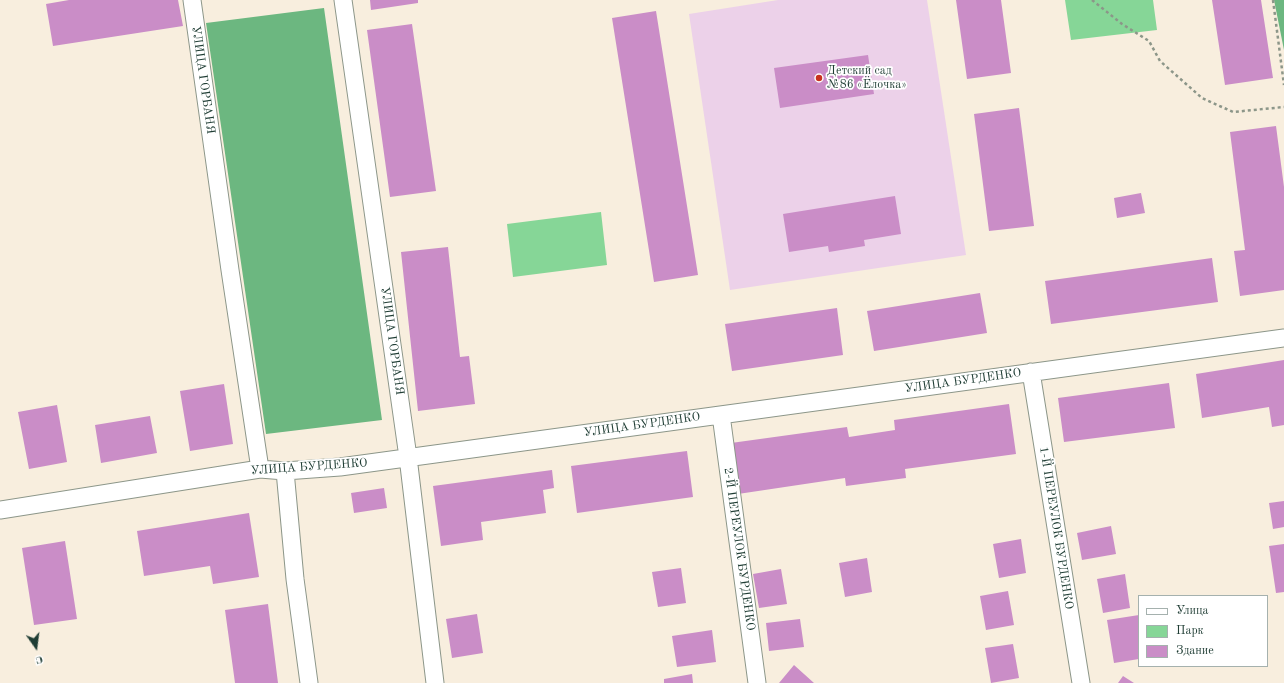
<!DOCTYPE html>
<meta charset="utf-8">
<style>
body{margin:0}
#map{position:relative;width:1284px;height:683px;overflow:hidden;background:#f8eede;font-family:"Old Standard TT",serif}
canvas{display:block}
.legend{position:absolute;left:1138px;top:595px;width:130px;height:72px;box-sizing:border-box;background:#fff;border:1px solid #a5b1ae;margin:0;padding:5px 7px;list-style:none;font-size:12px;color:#1f3d34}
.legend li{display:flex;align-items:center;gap:8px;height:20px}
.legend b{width:20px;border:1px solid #a5b1ae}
.north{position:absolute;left:16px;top:627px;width:40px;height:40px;-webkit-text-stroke:3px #fff;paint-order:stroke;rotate:166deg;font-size:11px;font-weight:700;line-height:16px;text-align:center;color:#1f3d34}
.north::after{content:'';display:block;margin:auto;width:14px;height:18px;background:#1f3d34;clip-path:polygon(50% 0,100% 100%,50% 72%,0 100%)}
</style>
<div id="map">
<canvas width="1284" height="683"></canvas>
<ul class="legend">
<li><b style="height:5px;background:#fff"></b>Улица</li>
<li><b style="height:11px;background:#86d697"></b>Парк</li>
<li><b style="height:11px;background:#ca8dc7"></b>Здание</li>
</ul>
<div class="north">С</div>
</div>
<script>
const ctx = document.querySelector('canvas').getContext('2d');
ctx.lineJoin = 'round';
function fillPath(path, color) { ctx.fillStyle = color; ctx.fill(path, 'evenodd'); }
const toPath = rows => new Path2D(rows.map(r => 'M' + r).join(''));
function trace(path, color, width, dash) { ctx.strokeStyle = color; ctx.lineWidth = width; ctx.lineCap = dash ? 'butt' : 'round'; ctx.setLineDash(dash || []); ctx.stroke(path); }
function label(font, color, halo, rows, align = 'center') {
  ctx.font = font + ' "Old Standard TT",serif'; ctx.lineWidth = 3.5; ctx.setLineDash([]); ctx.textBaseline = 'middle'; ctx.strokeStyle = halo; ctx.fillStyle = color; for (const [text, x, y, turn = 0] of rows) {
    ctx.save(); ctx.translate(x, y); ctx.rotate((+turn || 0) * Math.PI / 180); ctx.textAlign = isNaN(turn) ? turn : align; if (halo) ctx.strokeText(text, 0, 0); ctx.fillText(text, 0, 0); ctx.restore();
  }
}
const built = toPath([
 [778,0,927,0,966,255,730,290,689,14]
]);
const green = toPath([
 [1065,0,1153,0,1157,30,1071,40],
 [601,212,607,265,513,277,507,224]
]);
const forest = toPath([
 [1274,0,1284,0,1284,50],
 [324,8,382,420,266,434,206,23]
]);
const building = toPath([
 [69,0,178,0,183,26,53,46,46,4],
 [370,0,418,0,418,3,371,10],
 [956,0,1001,0,1011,73,967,79],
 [1212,0,1261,0,1273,78,1225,85],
 [656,11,698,275,654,282,612,18],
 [412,24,436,191,390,197,367,30],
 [868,55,874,94,780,108,774,68],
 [1019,108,1034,226,989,231,974,114],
 [1276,126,1284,187,1284,290,1240,296,1234,251,1245,250,1230,132],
 [1141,193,1145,213,1117,218,1114,198],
 [895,196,901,234,864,240,865,246,829,252,828,246,789,252,783,214],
 [448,247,460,357,469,356,475,404,418,411,401,252],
 [1212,258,1218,302,1051,324,1045,281],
 [980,293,987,333,874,351,867,311],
 [837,308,843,355,732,371,725,324],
 [1284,360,1284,425,1272,427,1269,407,1202,418,1196,374],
 [1169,383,1175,428,1064,442,1058,398],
 [224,384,233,444,190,451,180,391],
 [1009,404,1016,454,905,469,906,478,846,486,845,478,738,494,731,443,847,427,849,437,895,430,894,420],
 [57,405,67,462,29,469,18,412],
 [150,416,157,453,101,463,95,425],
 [687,451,693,497,577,513,571,466],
 [552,470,554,488,543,490,546,513,481,522,483,540,441,546,433,486],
 [384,488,387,508,354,513,351,493],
 [1284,501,1284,527,1273,529,1269,503],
 [249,513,259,577,213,584,210,566,144,576,137,531],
 [1111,526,1116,554,1082,560,1077,533],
 [1021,539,1026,573,999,578,993,544],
 [65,541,77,619,34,625,22,548],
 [1284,544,1284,592,1276,593,1269,546],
 [867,558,872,592,845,597,839,563],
 [681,568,686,603,658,607,652,572],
 [781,569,787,604,759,608,753,574],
 [1125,574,1130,608,1103,613,1097,579],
 [1008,591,1014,625,986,630,980,596],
 [268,604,278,683,235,683,225,610],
 [477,614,483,653,452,658,446,619],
 [1139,615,1139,659,1114,663,1107,620],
 [800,619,804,647,769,651,766,623],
 [712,630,716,662,677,667,672,636],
 [1013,644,1019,678,991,683,985,648],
 [794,665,814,683,779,683],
 [692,674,693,683,664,683,664,679],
 [1123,676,1134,683,1118,683]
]);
const path = toPath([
 [1092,0,1122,24,1149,41,1160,61,1202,98,1233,112,1284,107],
 [1273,0,1284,85]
]);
const street = toPath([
 [192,0,230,270,260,469],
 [343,0,408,457,435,683],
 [1031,372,1081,683],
 [721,415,757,683],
 [285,471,295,579,309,683],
 [0,510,260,469,285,471,340,467,1284,338]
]);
const markers = [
 [819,78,4,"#c8321e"]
];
const poiNames = [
 ["Детский сад",827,71],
 ["№86 «Ёлочка»",827,85]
];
const streetNames = [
 ["УЛИЦА ГОРБАНЯ",203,80,82],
 ["УЛИЦА ГОРБАНЯ",392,341,82],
 ["УЛИЦА БУРДЕНКО",963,381,-8],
 ["УЛИЦА БУРДЕНКО",642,425,-8],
 ["УЛИЦА БУРДЕНКО",309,467,-4],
 ["1-Й ПЕРЕУЛОК БУРДЕНКО",1056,528,81],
 ["2-Й ПЕРЕУЛОК БУРДЕНКО",739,549,82]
];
fillPath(built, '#ecd1e9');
fillPath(green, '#86d697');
fillPath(forest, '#6cb780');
fillPath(building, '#ca8dc7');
trace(street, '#8c9689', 19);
trace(path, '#8c9689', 2.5, [3, 3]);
trace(street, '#fff', 17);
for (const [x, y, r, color] of markers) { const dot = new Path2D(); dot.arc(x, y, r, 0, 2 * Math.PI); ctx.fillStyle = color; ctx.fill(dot); trace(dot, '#fff', 1.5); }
label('12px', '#1f3d34', '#fff', poiNames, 'left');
label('12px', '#1f3d34', '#fff', streetNames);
</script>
